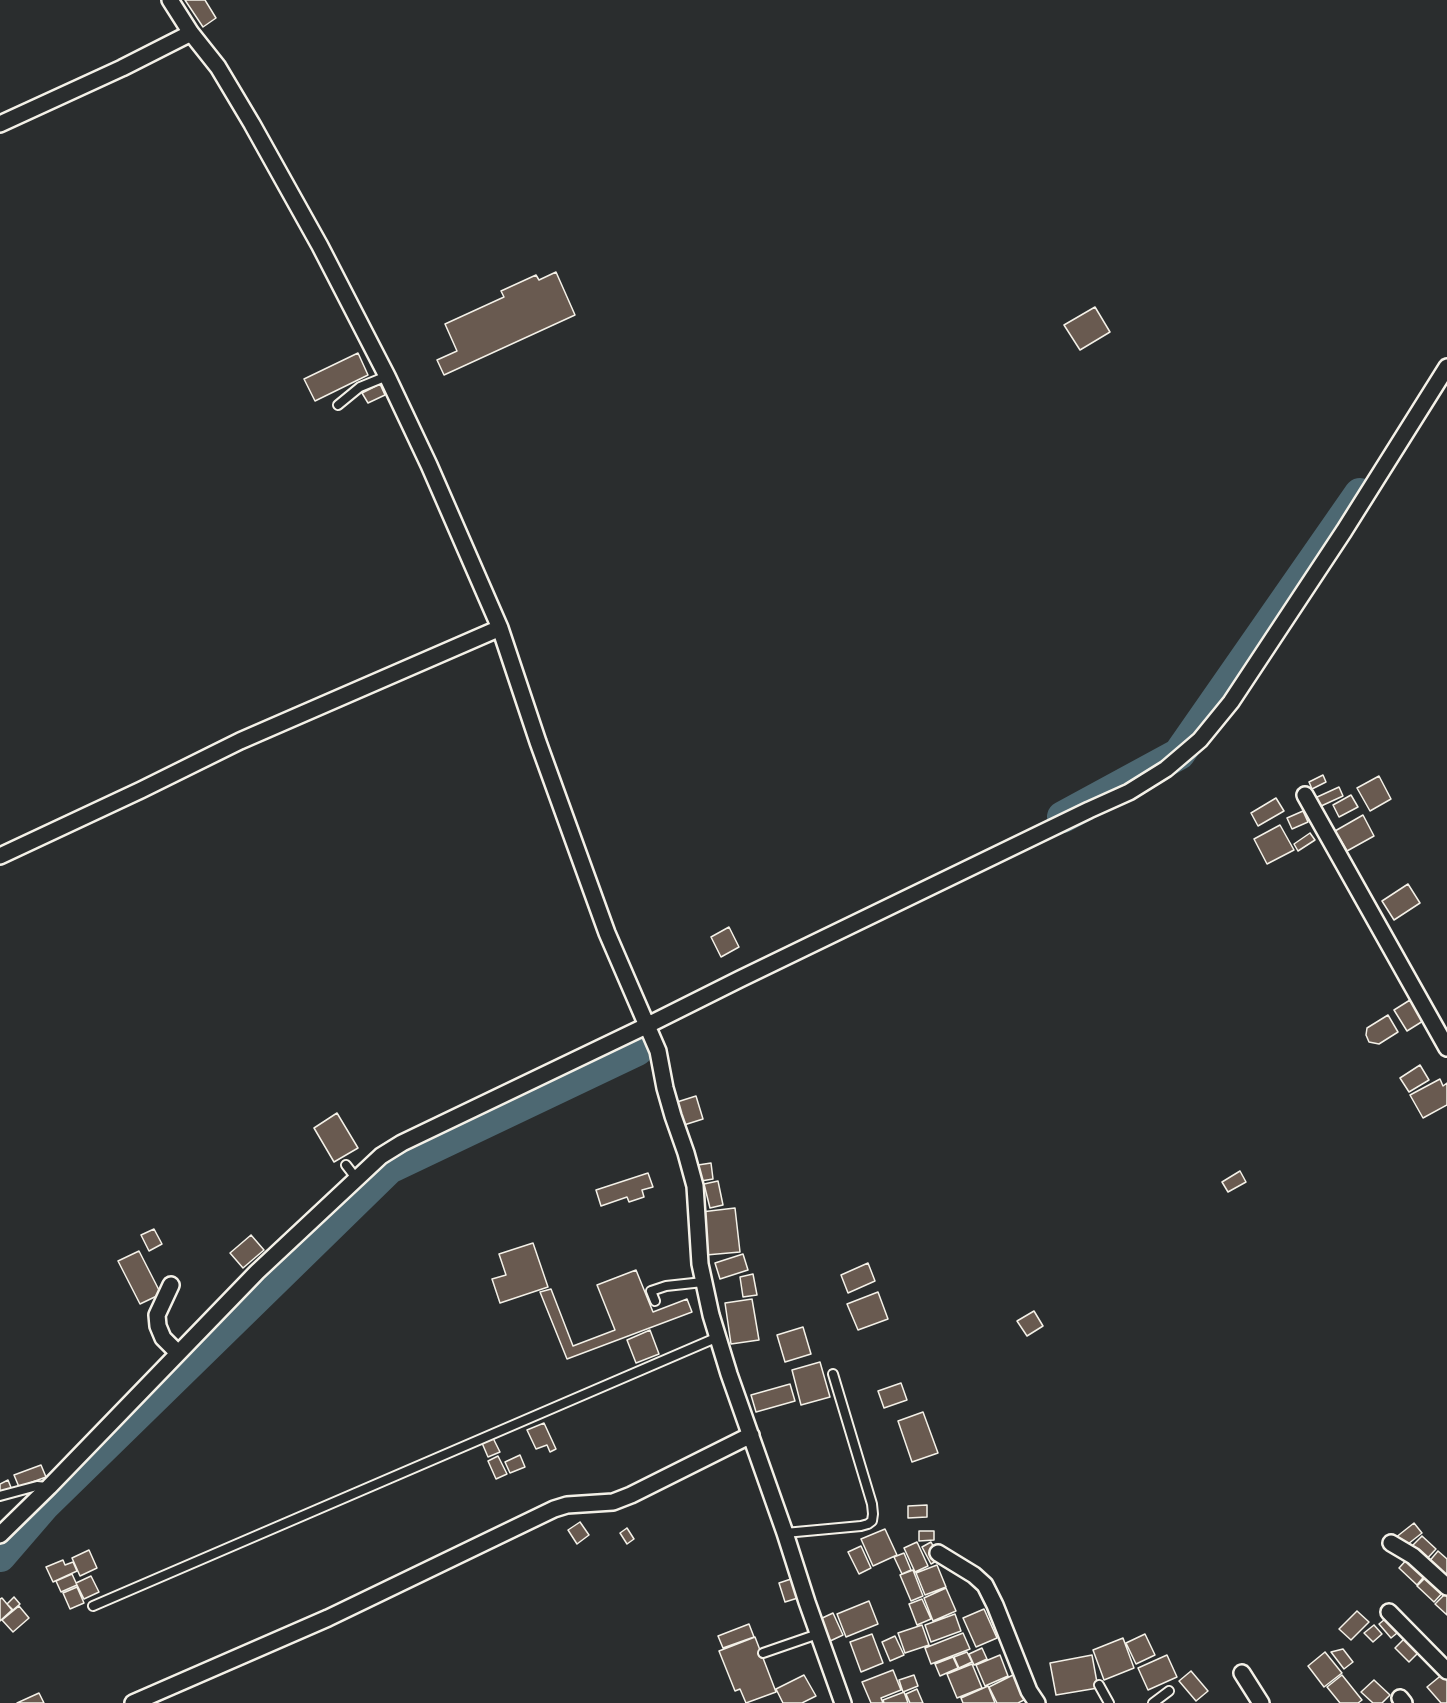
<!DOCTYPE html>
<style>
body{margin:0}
canvas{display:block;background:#2a2d2e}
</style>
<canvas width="1447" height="1703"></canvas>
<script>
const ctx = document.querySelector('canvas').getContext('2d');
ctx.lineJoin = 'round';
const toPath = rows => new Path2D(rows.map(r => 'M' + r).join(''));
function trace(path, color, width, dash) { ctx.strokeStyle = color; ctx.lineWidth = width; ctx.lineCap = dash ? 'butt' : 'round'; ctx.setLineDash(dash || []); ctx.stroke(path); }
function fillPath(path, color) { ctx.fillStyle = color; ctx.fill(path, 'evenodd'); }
const river = toPath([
 [1063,817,1179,754,1360,494],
 [0,1556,44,1505,389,1168,637,1050]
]);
const building = toPath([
 [185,0,205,0,216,18,203,27,185,0],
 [556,272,575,315,444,375,437,360,457,351,445,324,504,297,501,291,536,275,539,280,556,272],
 [1095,307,1110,332,1080,350,1064,325,1095,307],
 [358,353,368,375,315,401,304,379,358,353],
 [380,384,385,395,368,403,362,393,380,384],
 [1323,775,1326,782,1312,789,1309,782,1323,775],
 [1379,776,1391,799,1370,811,1357,788,1379,776],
 [1339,787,1343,796,1319,807,1315,798,1339,787],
 [1351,795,1358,807,1339,817,1333,805,1351,795],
 [1276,798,1284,811,1258,826,1251,813,1276,798],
 [1303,811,1308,822,1292,829,1287,818,1303,811],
 [1363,815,1374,836,1347,851,1335,831,1363,815],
 [1280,825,1294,850,1267,864,1254,839,1280,825],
 [1310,833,1315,840,1298,851,1294,844,1310,833],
 [1408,884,1420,903,1394,920,1382,901,1408,884],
 [729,927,739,947,721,957,711,937,729,927],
 [1410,1000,1423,1021,1407,1031,1394,1010,1410,1000],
 [1388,1015,1398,1032,1379,1044,1369,1042,1366,1035,1367,1028,1388,1015],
 [1420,1065,1429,1080,1409,1092,1400,1078,1420,1065],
 [1440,1079,1443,1086,1447,1083,1447,1105,1423,1118,1410,1095,1440,1079],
 [696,1096,703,1119,684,1125,677,1102,696,1096],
 [337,1113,358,1148,334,1162,314,1128,337,1113],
 [711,1163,713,1179,701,1181,698,1165,711,1163],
 [1240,1171,1246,1182,1228,1192,1222,1182,1240,1171],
 [648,1173,653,1187,642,1190,644,1197,629,1202,627,1197,601,1206,596,1190,648,1173],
 [718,1181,723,1205,710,1208,704,1184,718,1181],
 [735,1208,740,1252,706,1255,701,1212,735,1208],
 [154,1229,162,1244,149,1251,141,1235,154,1229],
 [251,1235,264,1250,243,1268,230,1253,251,1235],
 [533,1243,548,1287,500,1303,492,1279,506,1275,499,1254,533,1243],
 [139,1251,161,1294,140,1304,118,1261,139,1251],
 [743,1254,748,1270,720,1279,715,1263,743,1254],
 [868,1263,875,1281,848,1293,841,1275,868,1263],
 [636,1270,653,1312,687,1299,692,1312,567,1359,540,1292,551,1289,573,1346,615,1330,597,1285,636,1270],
 [753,1274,757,1295,743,1297,740,1277,753,1274],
 [878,1292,888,1319,858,1330,847,1304,878,1292],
 [752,1299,759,1340,731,1344,725,1303,752,1299],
 [1034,1311,1043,1326,1027,1336,1017,1321,1034,1311],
 [803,1327,811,1354,785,1362,777,1335,803,1327],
 [650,1330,659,1354,636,1363,627,1340,650,1330],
 [820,1362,830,1397,801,1405,792,1370,820,1362],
 [901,1383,907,1400,884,1408,878,1391,901,1383],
 [790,1384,795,1401,756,1412,751,1395,790,1384],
 [923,1412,938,1453,912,1462,898,1421,923,1412],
 [544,1423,556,1449,550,1452,547,1445,536,1449,527,1430,544,1423],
 [493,1438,500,1452,488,1457,482,1443,493,1438],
 [520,1455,525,1467,510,1473,505,1462,520,1455],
 [498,1456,507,1474,496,1479,488,1461,498,1456],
 [41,1465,46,1477,19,1487,14,1475,41,1465],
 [8,1480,12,1490,0,1495,0,1484,8,1480],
 [927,1505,927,1517,908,1518,908,1506,927,1505],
 [580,1522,589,1535,577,1544,568,1530,580,1522],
 [1414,1523,1422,1533,1403,1548,1395,1538,1414,1523],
 [627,1528,634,1539,627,1544,620,1533,627,1528],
 [885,1529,897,1555,873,1566,861,1539,885,1529],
 [919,1531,934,1531,934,1540,919,1541,919,1531],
 [1422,1536,1436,1549,1423,1563,1409,1549,1422,1536],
 [917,1542,928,1566,915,1572,904,1548,917,1542],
 [931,1542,940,1559,931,1564,922,1547,931,1542],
 [861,1546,871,1568,859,1574,848,1552,861,1546],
 [89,1550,97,1568,80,1576,72,1558,89,1550],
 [1438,1551,1447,1559,1447,1581,1427,1564,1438,1551],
 [904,1553,911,1570,902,1574,894,1557,904,1553],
 [1410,1556,1427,1573,1417,1585,1399,1568,1410,1556],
 [63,1560,65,1565,73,1562,77,1571,53,1582,46,1567,63,1560],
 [937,1565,946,1587,925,1595,916,1573,937,1565],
 [913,1570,923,1596,911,1601,900,1575,913,1570],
 [1430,1573,1446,1589,1434,1602,1417,1586,1430,1573],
 [72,1574,77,1585,61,1592,56,1581,72,1574],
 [91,1576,99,1592,84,1599,76,1583,91,1576],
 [794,1578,801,1597,785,1602,779,1583,794,1578],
 [77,1587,84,1603,70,1609,63,1593,77,1587],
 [946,1588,956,1611,933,1621,924,1598,946,1588],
 [1447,1592,1447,1615,1435,1604,1447,1592],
 [14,1597,20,1604,13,1610,7,1604,14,1597],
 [2,1598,12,1610,0,1621,0,1599,2,1598],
 [922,1599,931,1619,917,1625,909,1604,922,1599],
 [869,1601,878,1624,846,1637,837,1614,869,1601],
 [19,1606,29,1618,13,1632,2,1620,19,1606],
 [984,1609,997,1638,976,1647,963,1618,984,1609],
 [1357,1611,1369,1622,1351,1640,1339,1629,1357,1611],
 [833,1613,843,1635,828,1642,818,1620,833,1613],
 [955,1614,961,1631,931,1642,925,1625,955,1614],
 [1390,1615,1402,1629,1391,1638,1379,1624,1390,1615],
 [749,1624,754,1637,723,1648,718,1636,749,1624],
 [922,1625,929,1645,905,1653,898,1633,922,1625],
 [1374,1625,1382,1634,1373,1642,1364,1633,1374,1625],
 [963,1633,970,1649,931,1664,925,1648,963,1633],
 [872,1634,883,1663,861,1672,850,1642,872,1634],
 [1145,1634,1155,1655,1136,1664,1126,1643,1145,1634],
 [1408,1635,1422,1649,1409,1662,1395,1648,1408,1635],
 [895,1636,904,1655,890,1661,882,1642,895,1636],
 [755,1637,776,1692,746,1703,740,1689,735,1691,719,1651,755,1637],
 [1123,1638,1134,1668,1104,1680,1093,1650,1123,1638],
 [982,1648,987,1659,974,1665,969,1654,982,1648],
 [1343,1649,1353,1662,1344,1669,1331,1652,1343,1649],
 [967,1652,972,1662,959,1668,954,1657,967,1652],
 [1325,1652,1342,1673,1324,1687,1308,1666,1325,1652],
 [1000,1655,1008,1676,985,1686,976,1665,1000,1655],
 [1092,1655,1098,1688,1056,1695,1050,1663,1092,1655],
 [1167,1655,1177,1677,1148,1690,1138,1668,1167,1655],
 [953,1657,958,1668,940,1676,935,1664,953,1657],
 [972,1664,982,1688,957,1698,947,1674,972,1664],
 [893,1670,901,1690,881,1698,883,1703,871,1703,862,1682,893,1670],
 [1191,1671,1208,1691,1196,1701,1179,1681,1191,1671],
 [1444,1673,1447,1677,1447,1703,1441,1703,1427,1687,1444,1673],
 [1015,1674,1028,1698,1018,1703,997,1703,989,1687,1015,1674],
 [804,1675,816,1696,802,1703,783,1703,776,1689,804,1675],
 [914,1675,918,1686,903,1692,899,1680,914,1675],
 [1342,1675,1362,1700,1358,1703,1340,1703,1327,1687,1342,1675],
 [1374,1680,1390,1695,1382,1703,1373,1703,1361,1692,1374,1680],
 [988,1686,995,1703,963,1703,961,1698,988,1686],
 [917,1689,923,1703,910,1703,906,1694,917,1689],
 [904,1692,908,1703,884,1703,883,1700,904,1692],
 [39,1693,44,1703,17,1703,39,1693]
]);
const service = toPath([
 [338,405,360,387,387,376],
 [346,1165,356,1178],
 [655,1301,651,1291,666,1286,703,1282],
 [0,1496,37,1486,47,1487],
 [785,1533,861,1526,868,1524,872,1521,873,1514,872,1504,833,1374],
 [93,1606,718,1337],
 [763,1653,818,1634],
 [1099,1685,1109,1703],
 [1153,1703,1169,1691]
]);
const minor = toPath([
 [170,0,191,33,218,67,252,124,320,246,387,376,429,465,500,628,538,742,607,933,658,1051,665,1088,673,1116,686,1153,695,1186,700,1264,711,1315,729,1374,785,1533,807,1602,843,1703],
 [0,124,122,68,191,33],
 [1305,795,1447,1048],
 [0,856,141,790,240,741,500,628],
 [171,1285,157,1315,158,1326,163,1338,178,1353],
 [0,1535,49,1487,257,1272,381,1156,402,1143,646,1026,740,979,1089,810,1129,792,1166,769,1200,740,1231,702,1344,531,1447,367],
 [1391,1543,1413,1556,1447,1587],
 [938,1553,974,1575,985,1585,995,1605,1029,1691,1037,1703],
 [1389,1612,1447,1671],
 [1242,1673,1261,1703],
 [1400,1698,1404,1703],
 [133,1703,328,1618,554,1509,567,1505,613,1502,631,1495,751,1435]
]);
trace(river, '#4d6872', 32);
fillPath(building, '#695a50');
trace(building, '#f4f1e8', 1.5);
trace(service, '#f4f1e8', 12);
trace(minor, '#f4f1e8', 20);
trace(service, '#2a2d2e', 8);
trace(minor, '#2a2d2e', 15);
</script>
